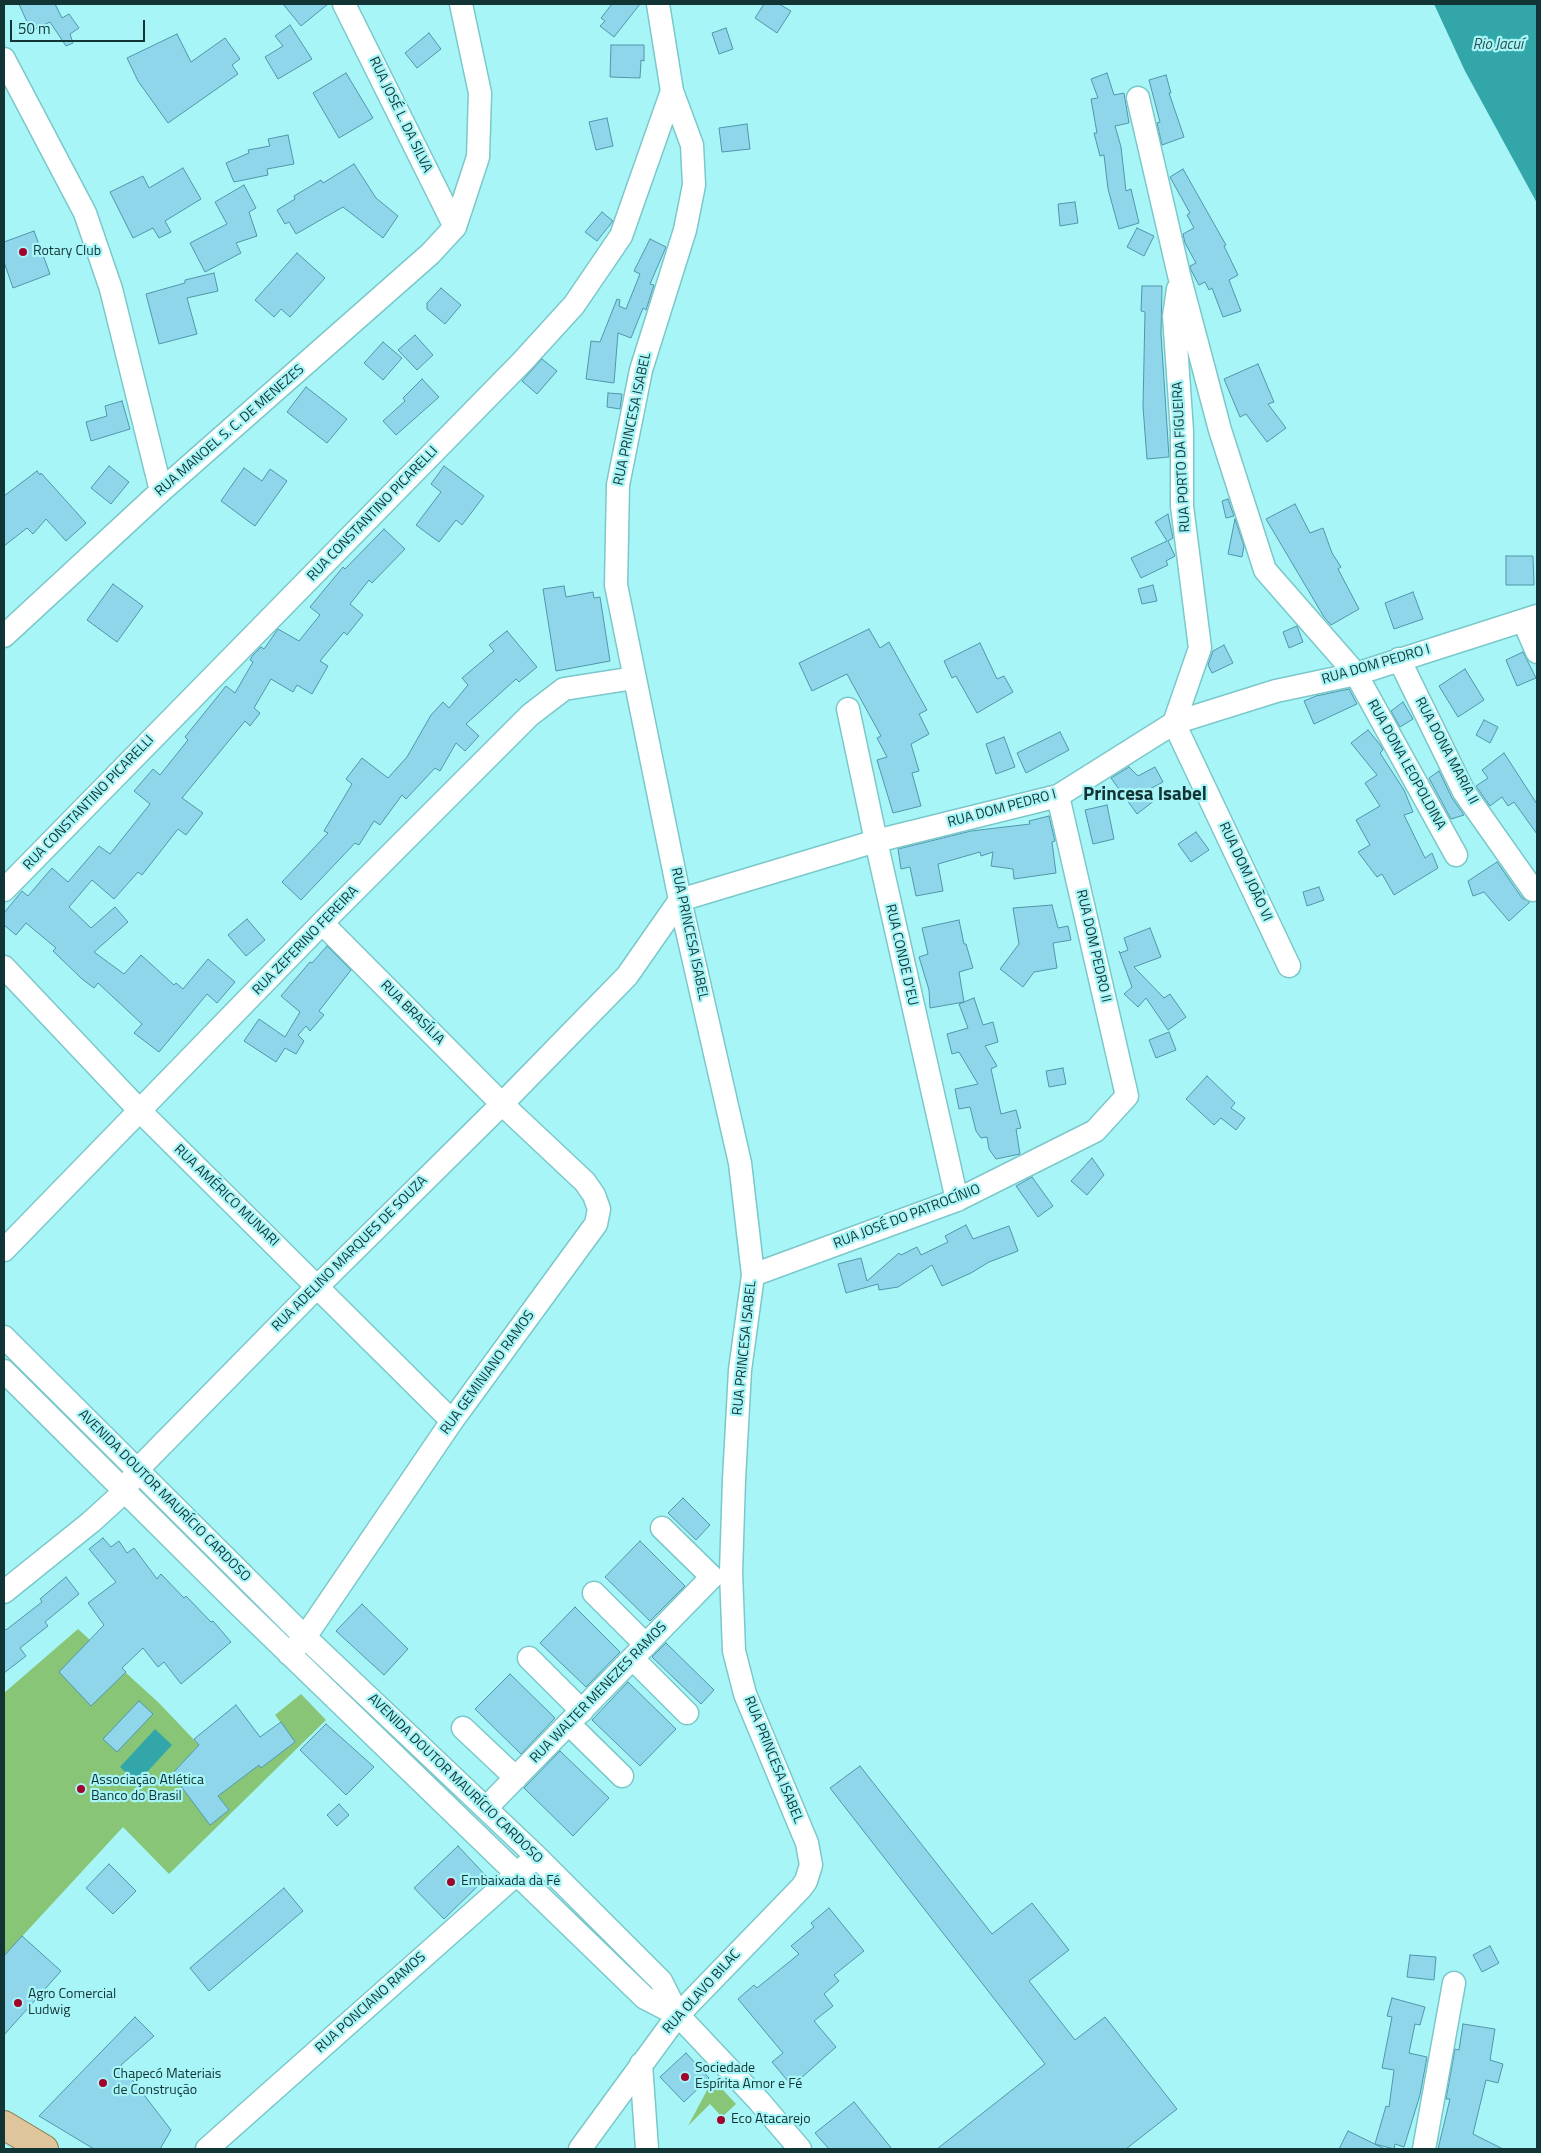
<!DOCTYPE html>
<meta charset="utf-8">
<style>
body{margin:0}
#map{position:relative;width:1541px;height:2153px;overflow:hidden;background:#a7f5f7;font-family:"Titillium Web",sans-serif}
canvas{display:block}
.frame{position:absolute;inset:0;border:5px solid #133435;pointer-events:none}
.scale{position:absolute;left:10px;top:20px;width:135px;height:22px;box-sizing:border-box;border:2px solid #133435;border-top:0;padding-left:6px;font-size:15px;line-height:18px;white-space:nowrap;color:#133435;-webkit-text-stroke:4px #a7f5f7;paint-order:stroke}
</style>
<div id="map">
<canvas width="1541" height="2153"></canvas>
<div class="frame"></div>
<div class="scale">50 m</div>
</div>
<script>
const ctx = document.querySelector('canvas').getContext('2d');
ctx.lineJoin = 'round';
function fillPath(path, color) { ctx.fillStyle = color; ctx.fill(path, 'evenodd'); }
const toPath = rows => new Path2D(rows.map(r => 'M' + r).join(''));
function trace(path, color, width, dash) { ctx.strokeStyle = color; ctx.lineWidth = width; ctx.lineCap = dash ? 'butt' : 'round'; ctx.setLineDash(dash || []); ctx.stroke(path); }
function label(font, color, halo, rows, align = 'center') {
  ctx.font = font + ' "Titillium Web",sans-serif'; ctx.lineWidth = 4.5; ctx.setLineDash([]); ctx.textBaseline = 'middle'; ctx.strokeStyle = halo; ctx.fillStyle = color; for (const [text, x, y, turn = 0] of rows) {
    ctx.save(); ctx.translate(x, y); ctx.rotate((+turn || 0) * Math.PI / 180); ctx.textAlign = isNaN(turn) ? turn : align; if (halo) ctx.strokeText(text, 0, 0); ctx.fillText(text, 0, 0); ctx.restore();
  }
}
const green = toPath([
 [78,1629,159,1703,199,1745,172,1774,210,1825,229,1810,218,1796,259,1765,261,1768,295,1742,275,1715,301,1694,326,1720,169,1874,123,1827,4,1956,4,1693],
 [713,2079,736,2104,722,2117,710,2104,688,2126]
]);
const water = toPath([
 [1434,4,1537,4,1537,203,1465,71],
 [155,1729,172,1745,137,1783,120,1767]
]);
const building = toPath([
 [19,4,55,4,62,18,69,14,79,28,70,34,73,43,66,46,50,22,31,31,19,4],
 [283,4,328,4,301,26,283,4],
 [612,4,640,4,614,37,600,26,605,21,601,18,612,4],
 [764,4,779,4,791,11,777,33,755,18,764,4],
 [290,25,312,59,278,79,265,57,283,46,275,36,290,25],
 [726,28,733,49,719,54,712,33,726,28],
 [429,33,441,49,417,68,405,53,429,33],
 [177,34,191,62,225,38,240,59,232,65,238,74,168,123,138,81,127,58,177,34],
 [611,45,644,45,644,61,641,60,640,78,610,77,611,45],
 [346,73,373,118,339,138,313,93,346,73],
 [1107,73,1114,95,1124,93,1129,123,1115,126,1121,147,1126,191,1131,189,1139,223,1119,229,1108,189,1104,155,1100,156,1094,133,1097,133,1091,99,1098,98,1091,79,1107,73],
 [1166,75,1171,93,1169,93,1184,137,1162,145,1157,123,1160,122,1149,80,1166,75],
 [607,118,613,146,596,150,589,122,607,118],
 [747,124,750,149,722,152,719,128,747,124],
 [288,135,294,164,267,169,268,175,234,182,226,163,249,153,248,150,270,146,268,139,288,135],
 [354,164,376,198,398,216,383,238,343,207,296,234,289,222,285,224,277,210,295,199,294,196,321,180,323,183,354,164],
 [183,168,201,199,165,221,171,232,159,238,153,228,133,238,110,192,143,176,149,188,183,168],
 [1183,169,1226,245,1224,246,1238,275,1229,280,1241,311,1223,317,1212,288,1209,290,1205,282,1199,285,1191,270,1190,266,1196,263,1185,243,1183,234,1194,228,1187,215,1190,213,1170,177,1183,169],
 [244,185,256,208,249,212,257,236,236,243,241,253,205,272,190,243,227,224,215,202,244,185],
 [1075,202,1078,223,1060,226,1058,204,1075,202],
 [602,212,613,221,597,241,585,232,602,212],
 [1137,228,1154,236,1144,256,1127,247,1137,228],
 [34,231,50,274,13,288,4,262,4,242,34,231],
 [650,239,666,247,650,284,654,285,646,310,643,308,631,338,618,333,614,383,586,379,591,341,600,342,617,299,620,300,619,306,626,309,640,274,634,271,650,239],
 [297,253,325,278,290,317,281,309,274,317,255,300,297,253],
 [214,273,218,291,187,298,197,334,159,344,146,294,185,283,185,280,214,273],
 [1142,286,1162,286,1161,334,1169,457,1147,459,1143,407,1145,312,1141,311,1142,286],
 [441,288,461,305,445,324,427,309,427,303,441,288],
 [415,335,433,355,417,370,398,350,415,335],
 [383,342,402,358,383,380,364,363,383,342],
 [542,359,557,371,537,394,522,381,542,359],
 [1258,364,1274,402,1268,404,1286,428,1267,442,1246,414,1240,417,1224,379,1258,364],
 [422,379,439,397,396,435,383,421,405,401,403,398,422,379],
 [306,387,347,419,327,443,287,412,306,387],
 [608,393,622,394,620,409,607,407,608,393],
 [122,401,130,429,91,441,86,422,107,416,105,406,122,401],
 [109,466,129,482,111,504,91,488,109,466],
 [444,466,484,496,462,525,456,520,439,542,416,525,441,492,431,484,444,466],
 [244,468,262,481,270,469,287,481,255,526,221,501,244,468],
 [37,471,40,475,41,473,86,523,66,541,46,519,33,534,27,528,4,546,4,496,37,471],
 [1228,499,1234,516,1226,518,1222,501,1228,499],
 [1295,504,1310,533,1323,528,1332,553,1341,567,1338,569,1359,609,1331,625,1324,617,1266,519,1295,504],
 [1168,514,1173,538,1168,541,1175,556,1166,561,1168,565,1141,578,1131,558,1167,541,1155,522,1168,514],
 [1235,519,1244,546,1242,557,1228,554,1235,519],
 [384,529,405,549,372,583,369,580,350,604,363,615,347,635,344,632,320,661,328,666,312,694,297,685,293,692,271,679,254,708,260,713,250,726,245,721,182,798,203,813,186,835,178,829,142,875,138,872,114,899,92,880,69,907,91,928,115,907,128,922,94,952,124,974,141,955,174,985,176,983,183,989,208,959,235,982,217,1003,207,994,159,1052,134,1033,142,1024,98,983,94,988,82,979,53,951,56,948,26,923,16,935,4,925,4,913,22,891,28,896,52,868,68,882,99,846,110,854,150,804,134,791,153,769,160,775,188,740,185,737,226,686,235,693,253,662,250,660,253,655,261,647,264,649,278,629,299,641,320,615,310,607,343,567,345,569,384,529],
 [1506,556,1533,556,1534,585,1506,585,1506,556],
 [113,584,143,606,117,642,87,620,113,584],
 [1153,585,1157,601,1142,604,1138,589,1153,585],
 [564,586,566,597,593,592,594,598,600,597,610,661,556,671,543,589,564,586],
 [1413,592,1423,619,1394,629,1385,603,1413,592],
 [1297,626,1303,642,1289,648,1283,632,1297,626],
 [869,629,880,648,889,642,927,710,919,714,929,734,911,744,919,771,912,773,921,806,893,813,877,760,887,757,877,738,881,736,847,674,812,691,799,663,869,629],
 [507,631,537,667,519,682,516,679,466,724,479,736,465,751,456,743,440,771,435,768,406,799,402,795,380,825,374,821,359,845,355,843,301,900,282,882,328,833,324,831,352,784,346,779,362,758,388,778,407,757,431,715,443,702,449,708,468,685,462,678,494,651,489,645,507,631],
 [980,643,997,679,1004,676,1013,692,977,713,956,676,952,678,944,661,980,643],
 [1224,645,1233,663,1212,673,1208,665,1213,651,1224,645],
 [1523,652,1536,678,1517,686,1506,660,1523,652],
 [1465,669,1484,700,1458,717,1439,686,1465,669],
 [1349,689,1357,704,1314,724,1304,701,1316,696,1349,689],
 [1403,702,1413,719,1400,727,1391,711,1403,702],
 [1484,720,1498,727,1490,743,1476,735,1484,720],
 [1368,730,1381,746,1383,750,1380,753,1404,790,1413,812,1404,815,1425,858,1432,853,1438,868,1394,895,1382,874,1377,877,1358,852,1370,845,1356,820,1380,806,1365,783,1377,775,1351,743,1368,730],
 [1060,732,1069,750,1026,773,1017,753,1060,732],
 [1004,737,1015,767,996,774,986,744,1004,737],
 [1504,753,1537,804,1537,834,1514,802,1508,806,1502,797,1490,806,1476,786,1488,778,1482,770,1504,753],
 [1129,767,1138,776,1155,767,1163,782,1148,790,1155,800,1137,814,1111,778,1129,767],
 [1439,771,1452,798,1464,815,1451,819,1429,778,1439,771],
 [1107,805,1114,839,1093,844,1085,810,1107,805],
 [1049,816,1055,841,1052,842,1056,873,1014,879,1013,869,991,866,993,852,981,856,980,852,938,864,943,891,916,896,910,867,901,869,898,849,971,831,1030,824,1029,821,1049,816],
 [1196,832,1209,850,1191,862,1178,844,1196,832],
 [1497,862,1522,898,1530,902,1509,921,1484,892,1473,896,1468,881,1497,862],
 [1319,887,1324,900,1307,906,1303,892,1319,887],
 [1052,905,1058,928,1068,926,1071,940,1053,943,1057,968,1034,972,1023,987,1000,969,1019,944,1013,908,1052,905],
 [247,919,265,940,246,956,228,935,247,919],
 [959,920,964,944,966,944,973,968,959,972,964,1002,930,1008,929,990,919,957,928,954,922,928,959,920],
 [1150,928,1161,957,1134,967,1164,998,1170,994,1186,1017,1168,1030,1146,998,1138,1007,1124,994,1132,987,1119,951,1120,953,1128,950,1124,938,1150,928],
 [327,946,351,970,319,1011,324,1015,310,1031,306,1026,298,1035,304,1041,296,1054,285,1048,276,1062,244,1041,259,1019,285,1037,300,1012,281,996,310,962,312,963,327,946],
 [974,998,983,1025,993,1022,998,1042,985,1046,997,1066,991,1069,1001,1114,1016,1110,1021,1128,1016,1129,1020,1154,996,1159,989,1149,987,1137,981,1138,976,1131,970,1107,959,1109,955,1089,978,1084,959,1052,952,1054,947,1034,968,1028,959,1004,974,998],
 [1169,1032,1176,1050,1156,1058,1149,1040,1169,1032],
 [1063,1068,1066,1084,1049,1087,1046,1071,1063,1068],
 [1207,1076,1235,1103,1231,1108,1245,1118,1236,1130,1221,1118,1214,1125,1186,1099,1207,1076],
 [1092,1158,1104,1175,1087,1195,1071,1181,1092,1158],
 [1032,1177,1053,1206,1038,1217,1016,1186,1032,1177],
 [966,1225,973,1239,1009,1226,1018,1251,989,1262,971,1273,942,1286,932,1265,898,1287,879,1290,878,1284,846,1293,838,1264,861,1258,867,1281,899,1253,901,1255,917,1247,921,1255,948,1242,945,1236,966,1225],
 [683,1498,710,1525,696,1540,668,1513,683,1498],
 [103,1538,111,1547,119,1541,127,1553,134,1548,157,1579,161,1574,184,1598,186,1596,211,1622,213,1621,231,1642,181,1684,164,1662,158,1667,143,1648,122,1668,126,1672,91,1706,59,1672,104,1625,88,1603,116,1582,89,1549,103,1538],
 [640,1541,685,1586,650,1621,605,1577,640,1541],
 [66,1577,79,1594,45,1622,48,1626,20,1648,26,1656,4,1673,4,1628,6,1630,42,1602,40,1599,66,1577],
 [362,1604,408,1649,384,1675,336,1631,362,1604],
 [575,1607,620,1652,586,1687,540,1643,575,1607],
 [666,1643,714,1690,701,1704,652,1657,666,1643],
 [510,1674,555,1718,521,1754,475,1709,510,1674],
 [628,1682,676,1729,640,1766,592,1720,628,1682],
 [139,1701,153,1714,117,1752,103,1739,139,1701],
 [236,1705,260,1737,281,1722,295,1742,261,1768,259,1765,218,1796,229,1810,210,1825,172,1774,199,1745,194,1739,236,1705],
 [326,1724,374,1767,346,1795,300,1750,326,1724],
 [560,1751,609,1798,573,1836,524,1788,560,1751],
 [860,1766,992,1934,1032,1903,1069,1950,1029,1981,1075,2040,1105,2017,1177,2109,1126,2149,937,2149,1045,2064,830,1788,860,1766],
 [339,1804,349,1815,337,1826,327,1815,339,1804],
 [458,1846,487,1877,444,1919,414,1888,458,1846],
 [109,1864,136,1891,113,1914,86,1888,109,1864],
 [284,1888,303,1911,209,1991,190,1968,284,1888],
 [829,1908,864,1951,834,1975,839,1981,824,1994,833,2006,814,2021,836,2047,792,2086,772,2062,783,2053,738,1999,754,1985,757,1988,799,1954,791,1946,814,1927,811,1923,829,1908],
 [22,1936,61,1971,4,2035,4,1956,22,1936],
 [1490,1946,1499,1963,1482,1972,1473,1955,1490,1946],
 [1410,1955,1436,1957,1434,1980,1407,1977,1410,1955],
 [1392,1998,1425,2007,1420,2025,1415,2024,1409,2053,1427,2057,1420,2095,1404,2147,1395,2144,1394,2149,1375,2144,1386,2106,1389,2107,1394,2070,1382,2068,1392,2017,1387,2016,1392,1998],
 [135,2017,154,2036,121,2065,171,2130,160,2149,94,2149,39,2116,135,2017],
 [1463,2024,1495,2029,1490,2060,1503,2064,1498,2083,1486,2080,1473,2134,1503,2149,1438,2149,1450,2099,1446,2099,1455,2049,1459,2050,1463,2024],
 [686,2053,709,2078,684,2102,660,2077,686,2053],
 [854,2102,892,2149,829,2149,815,2133,854,2102],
 [1348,2131,1385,2149,1339,2149,1348,2131]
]);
const minor = toPath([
 [344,4,455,227],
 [4,59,85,213,111,289,161,491],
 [1138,98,1179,275,1220,430,1265,570,1356,674,1456,855],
 [1178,289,1174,316,1182,431,1182,506,1200,648,1174,723,1289,966],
 [1524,622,1537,652],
 [4,636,161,491,430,254,455,227,478,157,480,93,461,4],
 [1399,659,1464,792,1533,890],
 [848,709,876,841,957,1200],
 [4,890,522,362,574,305,621,236,672,91],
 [4,967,141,1112,452,1421],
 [4,1250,322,923,530,715,564,689,634,678],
 [753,1275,957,1200,1095,1131,1127,1096,1058,796],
 [4,1337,305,1637,536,1856,661,1981,678,2015,759,2101,800,2149],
 [4,1371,236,1602,645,1998,678,2015],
 [4,1592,91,1522,124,1492,137,1470,318,1286,502,1104,627,976,680,900,876,841,1058,796,1174,723,1276,691,1356,674,1537,616],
 [594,1593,646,1645],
 [289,1654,305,1637,452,1421,596,1224,599,1209,594,1195,585,1182,502,1104,322,923],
 [529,1658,582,1711],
 [633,1659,687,1713],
 [569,1724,622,1776],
 [463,1728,516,1778],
 [486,1808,712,1577,662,1528],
 [641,2064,647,2149],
 [207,2149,528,1864],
 [580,2149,678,2015,801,1888,806,1881,811,1865,807,1843,745,1694,734,1651,731,1572,734,1480,740,1370,753,1275,740,1163,680,900,616,585,618,485,641,370,685,230,694,185,692,145,672,91,658,4],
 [1424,2149,1454,1983]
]);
const major = toPath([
 [4,2125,44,2149]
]);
const markers = [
 [23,252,5,"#a2032c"],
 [81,1789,5,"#a2032c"],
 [451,1882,5,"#a2032c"],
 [18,2003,5,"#a2032c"],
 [685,2077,5,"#a2032c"],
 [103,2083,5,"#a2032c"],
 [721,2120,5,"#a2032c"]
];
const streetNames = [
 ["RUA JOSÉ L. DA SILVA",400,115,64],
 ["RUA PRINCESA ISABEL",633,419,-78],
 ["RUA MANOEL S. C. DE MENEZES",230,431,-41],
 ["RUA PORTO DA FIGUEIRA",1182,457,-93],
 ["RUA CONSTANTINO PICARELLI",373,514,-46],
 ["RUA DOM PEDRO I",1376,665,-16],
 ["RUA DONA MARIA II",1446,751,62],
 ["RUA DONA LEOPOLDINA",1406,765,61],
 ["RUA CONSTANTINO PICARELLI",89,803,-46],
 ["RUA DOM PEDRO I",1002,809,-15],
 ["RUA DOM JOÃO VI",1245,872,65],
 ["RUA PRINCESA ISABEL",689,934,78],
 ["RUA ZEFERINO FEREIRA",306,941,-46],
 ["RUA DOM PEDRO II",1093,946,77],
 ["RUA CONDE D'EU",901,955,77],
 ["RUA BRASÍLIA",412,1013,45],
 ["RUA AMÉRICO MUNARI",226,1196,44],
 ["RUA JOSÉ DO PATROCÍNIO",907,1217,-21],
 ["RUA ADELINO MARQUES DE SOUZA",350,1254,-45],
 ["RUA PRINCESA ISABEL",745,1348,-84],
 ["RUA GEMINIANO RAMOS",488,1373,-54],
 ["AVENIDA DOUTOR MAURÍCIO CARDOSO",164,1496,45],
 ["RUA WALTER MENEZES RAMOS",599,1693,-46],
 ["RUA PRINCESA ISABEL",773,1760,68],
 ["AVENIDA DOUTOR MAURÍCIO CARDOSO",455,1779,44],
 ["RUA OLAVO BILAC",702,1992,-48],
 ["RUA PONCIANO RAMOS",371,2003,-42]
];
const poiNames = [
 ["Rotary Club",33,252],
 ["Associação Atlética",91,1781],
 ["Banco do Brasil",91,1797],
 ["Embaixada da Fé",461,1882],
 ["Agro Comercial",28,1995],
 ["Ludwig",28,2011],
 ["Sociedade",695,2069],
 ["Espírita Amor e Fé",695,2085],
 ["Chapecó Materiais",113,2075],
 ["de Construção",113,2091],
 ["Eco Atacarejo",731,2120]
];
const waterNames = [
 ["Rio Jacuí",1498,45]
];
const districtNames = [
 ["Princesa Isabel",1145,795]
];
fillPath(green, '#89c577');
fillPath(water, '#33a6aa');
fillPath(building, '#90d6eb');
trace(building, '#5096aa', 1);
trace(minor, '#7bc8cb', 25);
trace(major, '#89794c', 30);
trace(minor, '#fff', 22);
trace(major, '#dfc59b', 28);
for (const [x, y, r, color] of markers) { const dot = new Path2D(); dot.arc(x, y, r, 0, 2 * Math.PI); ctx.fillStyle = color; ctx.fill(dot); trace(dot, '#a7f5f7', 2); }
label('14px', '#133435', '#a7f5f7', streetNames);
label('14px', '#133435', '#a7f5f7', poiNames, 'left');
label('italic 15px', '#2e5051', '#a7f5f7', waterNames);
label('bold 19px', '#133435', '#a7f5f7', districtNames);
</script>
